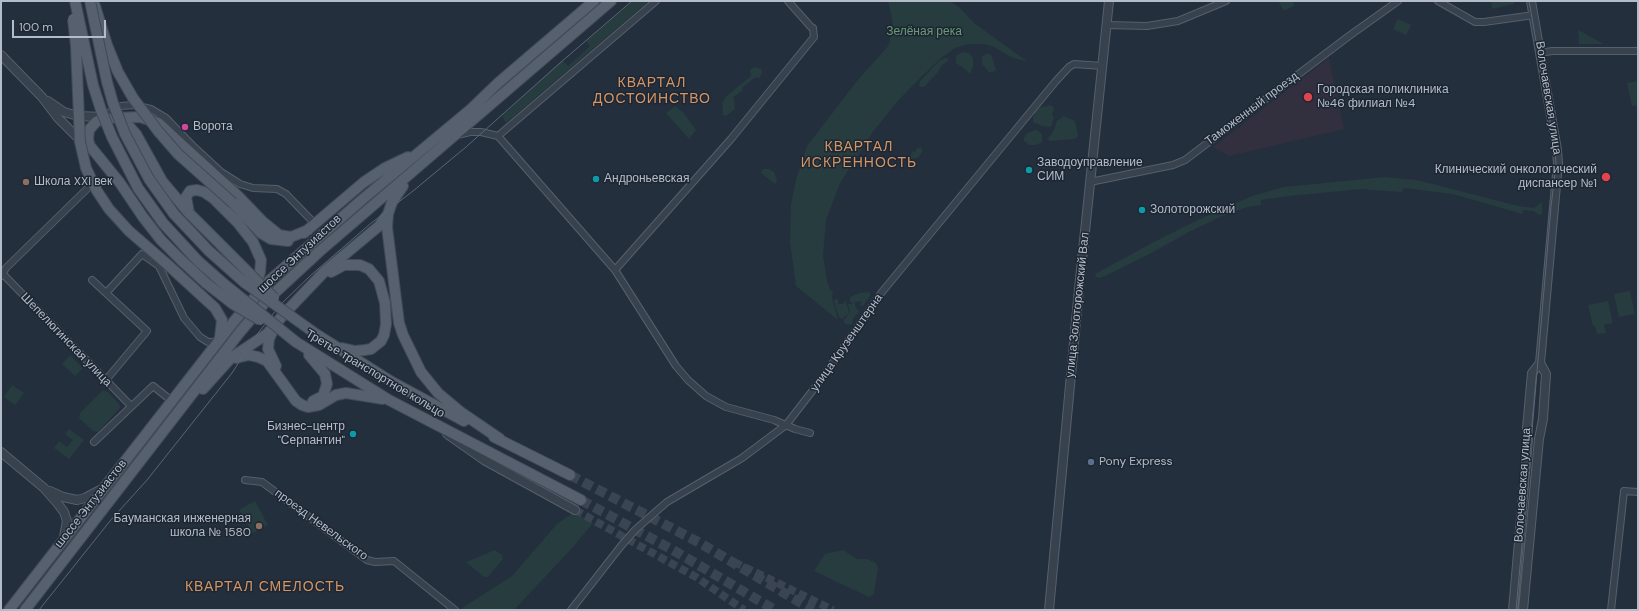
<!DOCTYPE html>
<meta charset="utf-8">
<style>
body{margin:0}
#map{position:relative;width:1639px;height:611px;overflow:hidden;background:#242f3e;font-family:"DM Sans",sans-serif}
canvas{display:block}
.frame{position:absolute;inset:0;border:2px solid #b4bcc9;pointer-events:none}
.scale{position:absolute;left:12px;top:20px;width:94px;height:18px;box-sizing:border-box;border:2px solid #b4bcc9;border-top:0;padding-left:5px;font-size:12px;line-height:14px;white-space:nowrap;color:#b4bcc9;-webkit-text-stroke:3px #1d2633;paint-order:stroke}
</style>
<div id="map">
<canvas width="1639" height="611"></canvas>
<div class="frame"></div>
<div class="scale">100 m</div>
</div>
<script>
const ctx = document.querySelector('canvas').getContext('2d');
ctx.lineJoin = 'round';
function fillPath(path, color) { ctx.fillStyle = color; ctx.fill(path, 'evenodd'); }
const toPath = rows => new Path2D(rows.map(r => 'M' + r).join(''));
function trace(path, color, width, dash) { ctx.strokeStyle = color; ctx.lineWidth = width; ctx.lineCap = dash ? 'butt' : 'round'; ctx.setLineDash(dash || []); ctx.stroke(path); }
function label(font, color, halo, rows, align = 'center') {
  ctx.font = font + ' "DM Sans",sans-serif'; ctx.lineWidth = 3; ctx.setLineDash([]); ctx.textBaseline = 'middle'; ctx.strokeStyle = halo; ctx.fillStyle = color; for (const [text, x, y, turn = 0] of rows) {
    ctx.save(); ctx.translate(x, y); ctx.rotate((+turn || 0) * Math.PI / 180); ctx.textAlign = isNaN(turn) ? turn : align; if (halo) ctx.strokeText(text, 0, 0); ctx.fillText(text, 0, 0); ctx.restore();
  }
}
const medical = toPath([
 [1329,58,1344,129,1229,156,1213,147]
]);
const green = toPath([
 [633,1,649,1,506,123,502,116,562,60,568,66,590,46,586,41],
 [888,1,950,1,960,8,974,23,1028,62,1011,57,994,47,985,44,968,44,955,48,940,59,913,85,896,103,872,133,840,183,826,220,823,256,827,280,830,290,833,291,832,298,838,320,796,286,790,242,791,204,796,180,807,146,857,81,889,45,893,23],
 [1278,1,1292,1,1295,5,1284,11],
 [1491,1,1514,1,1514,4,1492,9],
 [1398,19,1411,25,1406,35,1393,29],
 [1578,30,1604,44,1579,44],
 [962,52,969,53,973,58,973,67,970,74,965,69,956,63,956,56],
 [986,54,990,54,992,57,996,70,992,72,989,72,982,64,982,57],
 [945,58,948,59,948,61,942,65,938,72,924,87,920,87,919,84,921,80,939,61],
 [754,67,762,69,762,74,759,78,756,77,749,82,742,88,742,91,733,97,734,98,735,109,726,116,723,115,722,103,725,99,724,98,751,76,750,70],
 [1638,81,1638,105,1632,106,1627,83],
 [1050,105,1053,107,1054,110,1052,114,1054,117,1051,127,1042,126,1033,122,1033,117,1035,114,1033,111,1036,109],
 [675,106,683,112,696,130,689,139,666,113],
 [1064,116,1075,121,1078,136,1075,139,1049,141,1048,138,1053,132,1057,121],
 [1035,130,1037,130,1042,134,1042,142,1036,145,1029,145,1024,141,1024,138,1027,133],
 [921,147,923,151,918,158,908,159,913,151,916,152,916,149],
 [763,169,769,169,774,172,777,180,775,184,761,173],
 [1385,177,1417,180,1518,206,1534,208,1542,202,1542,214,1539,215,1533,211,1522,210,1523,214,1529,216,1453,194,1404,188,1402,192,1361,189,1289,196,1261,200,1261,205,1247,207,1220,217,1189,232,1153,252,1105,276,1099,278,1096,277,1095,274,1152,243,1200,219,1252,196,1284,187],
 [1630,291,1635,314,1619,317,1614,294],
 [868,292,870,293,870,296,863,306,861,306,861,301,855,302,855,306,859,312,853,318,852,324,848,325,844,323,844,320,850,312,848,304,853,304,850,301,850,297,860,293],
 [838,299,838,304,844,304,844,301,845,301,848,308,849,313,842,319,839,317,834,302,834,300],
 [1608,301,1613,323,1604,325,1606,333,1597,334,1595,326,1593,326,1588,305],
 [70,355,83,368,75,376,62,364],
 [12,385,24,393,15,405,4,397],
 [103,390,108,392,119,404,120,408,98,432,93,431,79,418,80,413],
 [69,429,84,440,69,459,54,448,59,441,67,447,73,440,65,434],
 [255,501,268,525,253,533,239,510],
 [574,512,593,523,574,546,514,610,459,610,512,576,557,524],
 [495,550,502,555,503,559,488,577,484,577,466,562],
 [843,550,857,559,867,559,876,563,878,568,874,594,869,597,814,571,825,554]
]);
const tertiaryTunnel = toPath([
 [575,510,696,577,744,610],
 [734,562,833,610]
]);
const primaryTunnel = toPath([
 [570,475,700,543,813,610],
 [581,500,678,553,775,610]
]);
const minor = toPath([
 [788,1,811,27],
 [1438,1,1475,22,1484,22,1534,15],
 [1107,25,1147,26,1178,21,1226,1],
 [1540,53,1552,51,1638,51],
 [108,117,110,112,121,106,133,105,151,109,166,118,194,147,221,172,240,184,253,188,277,189,286,194,315,224],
 [457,135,470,132,481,132,498,136,615,270,676,366,688,380,706,396,726,407,774,420,795,429,810,433],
 [498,136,656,1],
 [1090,182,1173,165,1185,160,1349,36,1398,1],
 [615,270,731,139,814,37,813,28],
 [1,272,131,406],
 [1,276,6,268,89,187],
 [92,280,147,331,106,380],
 [106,293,142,254,159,266,184,318,200,337,208,342,213,342,218,340],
 [94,442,153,386,172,401],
 [245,480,262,482,367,560,375,562,394,561,455,610],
 [571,610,621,546,635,530,652,515,667,502,742,458,786,425,820,381,882,292,1056,81,1069,67,1074,64,1103,66],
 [1611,610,1624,491,1638,492]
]);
const tertiary = toPath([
 [1,55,42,97,58,118,82,142],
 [48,101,64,112,78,116,104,117],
 [447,434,484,460,575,510],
 [1,452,44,488,58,504,64,512,67,521,64,537],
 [50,491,63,497,77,500,85,498,100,490],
 [1049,610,1079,289,1109,1],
 [1513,610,1528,439,1527,428,1532,373,1540,363,1558,163,1557,150,1531,1],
 [1523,610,1539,439,1543,419,1546,374,1540,363]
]);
const primary = toPath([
 [95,6,107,45,118,72,133,98],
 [106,117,96,122,89,130,88,140,90,146,120,183,143,217,161,240],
 [114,118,140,117,158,123,238,196,263,222,279,235,291,237,308,230],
 [116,118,125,122,136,134,162,181,188,212],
 [403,186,392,202,388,214,387,227,399,323,403,335,421,372,438,393,462,413,500,439],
 [233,203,261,233,271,239,288,241],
 [189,213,186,197,190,191,197,190,204,192,213,198,238,223,253,242,261,260,260,272,255,288],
 [304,233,364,182,385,168,408,157],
 [167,264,215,308,222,320,220,337],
 [331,272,344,265,360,265,369,269,379,281,385,303,386,324,384,335,381,341,371,349,365,350,355,351,342,348],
 [273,330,269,339,268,349,276,366],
 [316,334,392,382,464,421],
 [296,342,389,400,581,500],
 [309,355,325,374,327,384,323,396,313,401],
 [236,358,249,355,258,357,267,361,296,401,302,405,308,407,319,405,336,395,346,393,383,399],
 [203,389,231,358,267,334,284,314,325,271,379,226,388,214],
 [494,437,570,475],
 [9,610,235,320,270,280,364,198,471,109,498,83,594,1],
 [25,610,240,332,268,299,320,251,611,1]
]);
const tram = toPath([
 [39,610,110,521,147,480,232,373,255,337,280,305,310,276,370,224,413,191,466,147,560,63,632,1],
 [1516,610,1527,490,1551,207,1556,164,1555,150,1529,1]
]);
const primaryBridge = toPath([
 [75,1,93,85,101,110,112,137,138,188,163,223,198,261,224,284,296,342],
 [90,1,107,82,113,103,125,134,149,179,174,214,209,251,245,283,316,334],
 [73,19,76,46,80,142,86,168,97,191,109,209,129,231,167,264],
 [133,98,158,131,178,154,233,203],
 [189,213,274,298],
 [161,240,181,260,206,283,233,304,260,320]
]);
const markers = [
 [1308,97,5,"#e0444e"],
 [185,127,4,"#d1479c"],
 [1029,170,4,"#0f9aa8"],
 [1606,177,5,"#e0444e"],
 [596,179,4,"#0f9aa8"],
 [26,182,4,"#8d6e63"],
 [1142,210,4,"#0f9aa8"],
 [353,434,4,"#0f9aa8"],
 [1091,462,4,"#5c6f8a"],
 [259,526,4,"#8d6e63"]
];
const parkNames = [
 ["Зелёная река",924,32]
];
const poiNames = [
 ["Городская поликлиника",1317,90],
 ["№46 филиал №4",1317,104],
 ["Ворота",193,127],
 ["Заводоуправление",1037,163],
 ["СИМ",1037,177],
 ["Клинический онкологический",1597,170,"right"],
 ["диспансер №1",1597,184,"right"],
 ["Андроньевская",604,179],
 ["Школа XXI век",34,182],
 ["Золоторожский",1150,210],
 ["Бизнес-центр",345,427,"right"],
 ["\"Серпантин\"",345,441,"right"],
 ["Pony Express",1099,462],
 ["Бауманская инженерная",251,519,"right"],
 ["школа № 1580",251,533,"right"]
];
const streetNames = [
 ["Волочаевская улица",1548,98,81],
 ["Таможенный проезд",1252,109,-37],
 ["шоссе Энтузиастов",300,254,-43],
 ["улица Золоторожский Вал",1078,305,-84],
 ["Шепелюгинская улица",66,340,46],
 ["улица Крузенштерна",847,343,-55],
 ["Третье транспортное кольцо",375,374,31],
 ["Волочаевская улица",1523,485,-86],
 ["шоссе Энтузиастов",91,504,-52],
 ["проезд Невельского",321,525,36]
];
const quarterNames = [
 ["КВАРТАЛ",652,83],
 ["ДОСТОИНСТВО",652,99],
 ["КВАРТАЛ",859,147],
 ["ИСКРЕННОСТЬ",859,163],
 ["КВАРТАЛ СМЕЛОСТЬ",265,587]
];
fillPath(medical, '#32303f');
fillPath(green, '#263c3f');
trace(tertiaryTunnel, '#3a4453', 8, [8, 4]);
trace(primaryTunnel, '#3a4453', 10, [10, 5]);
trace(minor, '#565f6c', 8);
trace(tertiary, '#565f6c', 10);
trace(primary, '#414a57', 12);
trace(minor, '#38414e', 6);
trace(tertiary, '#38414e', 8);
trace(primary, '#56606e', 10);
trace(tram, '#5a6575', 1);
trace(primaryBridge, '#414a57', 12, []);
trace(primaryBridge, '#56606e', 10);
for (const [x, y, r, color] of markers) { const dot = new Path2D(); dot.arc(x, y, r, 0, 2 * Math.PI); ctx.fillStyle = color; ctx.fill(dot); trace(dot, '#1d2633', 1.5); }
label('12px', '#6b9a76', '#1d2633', parkNames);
label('12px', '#b4bcc9', '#1d2633', poiNames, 'left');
label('12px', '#b4bcc9', '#1d2633', streetNames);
ctx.letterSpacing = '1px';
label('14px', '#d59563', '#1d2633', quarterNames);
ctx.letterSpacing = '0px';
</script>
